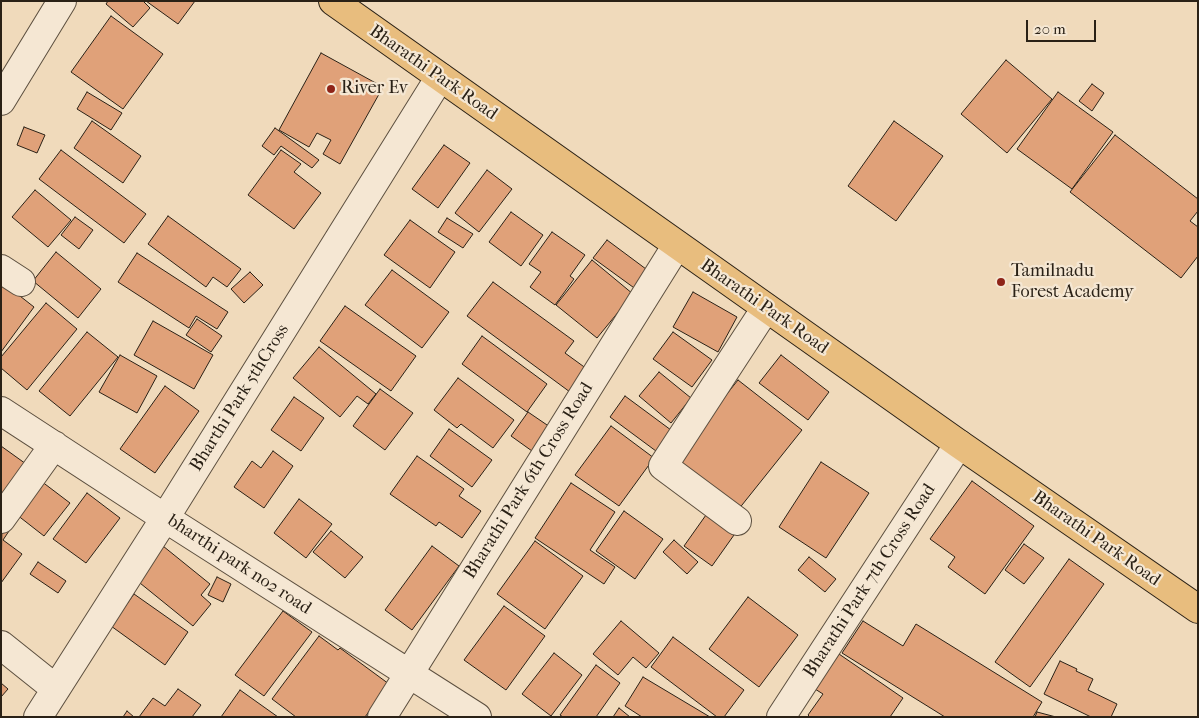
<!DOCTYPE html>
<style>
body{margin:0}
#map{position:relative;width:1199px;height:718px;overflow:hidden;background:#f0dabb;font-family:"IM FELL French Canon",serif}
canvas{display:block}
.frame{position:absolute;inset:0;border:2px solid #2a2116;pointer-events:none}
.scale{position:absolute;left:1026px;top:20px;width:70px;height:22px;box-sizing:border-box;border:2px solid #2a2116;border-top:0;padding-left:6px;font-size:15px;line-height:18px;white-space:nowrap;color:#2a2116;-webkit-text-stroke:4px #f5e7d3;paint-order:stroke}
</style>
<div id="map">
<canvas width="1199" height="718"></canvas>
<div class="frame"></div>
<div class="scale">20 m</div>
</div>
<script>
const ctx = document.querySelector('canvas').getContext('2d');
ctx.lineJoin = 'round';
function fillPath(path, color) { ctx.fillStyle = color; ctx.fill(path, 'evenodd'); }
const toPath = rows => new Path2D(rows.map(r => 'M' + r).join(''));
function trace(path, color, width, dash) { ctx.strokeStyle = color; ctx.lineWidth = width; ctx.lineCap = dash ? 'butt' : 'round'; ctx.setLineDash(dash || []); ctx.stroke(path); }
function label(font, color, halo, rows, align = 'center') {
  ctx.font = font + ' "IM FELL French Canon",serif'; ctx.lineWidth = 4.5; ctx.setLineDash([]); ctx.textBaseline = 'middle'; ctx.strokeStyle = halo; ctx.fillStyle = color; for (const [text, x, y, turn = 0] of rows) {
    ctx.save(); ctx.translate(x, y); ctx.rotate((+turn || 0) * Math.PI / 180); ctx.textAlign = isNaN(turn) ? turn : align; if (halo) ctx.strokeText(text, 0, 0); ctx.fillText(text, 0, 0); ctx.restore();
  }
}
const building = toPath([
 [108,1,143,1,150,8,133,27,106,4,108,1],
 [146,1,195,1,178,24,146,1],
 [111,16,163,54,123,109,71,72,111,16],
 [321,53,383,87,340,164,323,154,331,140,317,133,309,147,279,130,321,53],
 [1006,60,1052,99,1007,153,961,114,1006,60],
 [1092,84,1104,93,1092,111,1079,101,1092,84],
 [87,92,122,113,111,130,77,109,87,92],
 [1058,92,1113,132,1072,189,1017,149,1058,92],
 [92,121,141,156,123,183,74,148,92,121],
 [894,121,943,156,896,221,848,186,894,121],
 [24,127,45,135,37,153,17,145,24,127],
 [275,128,319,160,312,168,281,146,274,155,262,146,275,128],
 [1115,135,1198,199,1198,211,1190,221,1198,227,1198,256,1181,278,1070,192,1115,135],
 [444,145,470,163,438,208,412,189,444,145],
 [61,150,146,214,124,243,39,179,61,150],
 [281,150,301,164,294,172,321,193,294,229,248,195,281,150],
 [487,170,512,189,479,232,455,213,487,170],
 [35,190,71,220,48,247,12,217,35,190],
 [511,212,543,235,521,266,489,242,511,212],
 [168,216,241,269,227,287,213,277,206,287,148,244,168,216],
 [75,217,93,230,79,249,61,235,75,217],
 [447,218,473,234,463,248,438,232,447,218],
 [410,220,455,252,430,288,384,255,410,220],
 [552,232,585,255,570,276,574,279,555,305,530,287,541,272,529,264,552,232],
 [607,240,650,272,637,290,593,258,607,240],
 [56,252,101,289,78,318,33,281,56,252],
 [137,253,228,312,217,329,196,316,189,328,118,282,137,253],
 [592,260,633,294,597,338,556,305,592,260],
 [392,270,449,312,422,348,365,305,392,270],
 [250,272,263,285,244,303,231,289,250,272],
 [2,282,34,307,1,352,1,283,2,282],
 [493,282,574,341,565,353,587,369,570,392,467,316,493,282],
 [693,292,737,317,718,352,673,327,693,292],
 [46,303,77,329,27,390,1,368,1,357,46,303],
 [345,306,416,356,391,391,320,341,345,306],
 [197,319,222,336,211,352,186,335,197,319],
 [153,321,213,355,194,389,134,355,153,321],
 [87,332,118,357,70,416,39,391,87,332],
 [673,332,712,360,692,387,653,359,673,332],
 [482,336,547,384,527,412,462,364,482,336],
 [319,347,376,394,368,404,357,396,340,417,293,378,319,347],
 [120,355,157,376,137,413,99,392,120,355],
 [781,355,829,392,808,420,759,383,781,355],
 [659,372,691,398,671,423,639,396,659,372],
 [458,378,514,420,493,448,461,424,457,428,434,410,458,378],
 [738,380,802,430,738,510,675,459,738,380],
 [165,386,199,411,155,473,120,449,165,386],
 [380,389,413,413,385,450,353,426,380,389],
 [625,396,675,433,660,454,610,417,625,396],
 [294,397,324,418,301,451,271,430,294,397],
 [528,412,550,427,532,451,511,436,528,412],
 [611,426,654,458,619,506,575,475,611,426],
 [449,429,492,460,472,487,430,456,449,429],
 [1,446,33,469,1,512,1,446],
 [273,451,293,466,264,508,234,487,252,461,261,468,273,451],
 [417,456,464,489,459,496,481,511,462,538,439,522,436,526,390,494,417,456],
 [821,462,869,493,826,558,779,527,821,462],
 [37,478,70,503,44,536,12,511,37,478],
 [972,481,1034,526,985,594,948,567,955,557,930,539,972,481],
 [571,483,615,512,590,550,615,567,604,584,535,538,571,483],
 [87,493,120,518,86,563,53,539,87,493],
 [299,499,332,524,306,558,274,533,299,499],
 [624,511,663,539,635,579,596,551,624,511],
 [706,515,734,535,712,566,684,546,706,515],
 [2,522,11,528,3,540,22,554,1,583,2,522],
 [331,531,363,557,345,578,313,552,331,531],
 [674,540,698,562,687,574,663,552,674,540],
 [535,541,583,576,545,629,497,594,535,541],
 [1024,544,1044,558,1024,584,1005,570,1024,544],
 [163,546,210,584,201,595,211,604,193,626,135,579,163,546],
 [432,546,459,566,412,630,385,610,432,546],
 [809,557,836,579,825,592,798,570,809,557],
 [1069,559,1104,584,1030,687,995,662,1069,559],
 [38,562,66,581,58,593,30,574,38,562],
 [217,577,231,584,223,602,208,595,217,577],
 [134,594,188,632,165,665,111,626,134,594],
 [748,597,798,635,759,687,709,649,748,597],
 [504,606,545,636,506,690,464,660,504,606],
 [283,611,312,632,264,696,235,675,283,611],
 [621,621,659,653,646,668,633,657,618,675,593,654,621,621],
 [863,621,903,646,916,624,1042,702,1033,717,945,717,842,653,863,621],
 [319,636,338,650,340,648,389,684,365,717,296,717,272,699,319,636],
 [673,637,744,690,724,717,717,717,651,667,673,637],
 [554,653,582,675,551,716,522,694,554,653],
 [839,654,903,698,890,717,810,717,808,715,823,694,815,689,839,654],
 [1060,661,1077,669,1076,671,1093,679,1088,690,1117,704,1111,717,1091,717,1044,694,1060,661],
 [596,665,620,683,596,717,563,717,560,715,596,665],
 [643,677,710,717,642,717,625,706,643,677],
 [1,683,8,689,1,697,1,683],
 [178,689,201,705,192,717,139,717,153,698,165,706,178,689],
 [240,690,278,717,221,717,240,690],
 [619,708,630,717,613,717,619,708],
 [127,711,134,717,123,717,127,711],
 [1037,712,1056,717,1035,717,1037,712]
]);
const minor = toPath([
 [1,101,62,1],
 [1,269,21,282],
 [1,411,165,518,477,717],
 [1,519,54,445],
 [737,521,663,466,766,308],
 [1,645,56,689],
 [38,717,165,518,440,77],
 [382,717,677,245],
 [781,717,959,444]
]);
const major = toPath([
 [333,1,959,444,1198,609]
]);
const markers = [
 [331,89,5,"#8f2418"],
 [1001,282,5,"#8f2418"]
];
const streetNames = [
 ["Bharathi Park Road",433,73,35],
 ["Bharathi Park Road",764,307,35],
 ["Bharthi Park 5thCross",240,398,-58],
 ["Bharathi Park 6th Cross Road",529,481,-58],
 ["Bharathi Park Road",1096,539,35],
 ["bharthi park no2 road",239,565,33],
 ["Bharathi Park 7th Cross Road",870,581,-57]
];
const poiNames = [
 ["River Ev",341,89],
 ["Tamilnadu",1011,272],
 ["Forest Academy",1011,293]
];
fillPath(building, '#e0a179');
trace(building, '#2a2116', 1);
trace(minor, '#5c4f3f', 30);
trace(major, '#2a2116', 30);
trace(minor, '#f5e7d3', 28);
trace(major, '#e8bd7e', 28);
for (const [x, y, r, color] of markers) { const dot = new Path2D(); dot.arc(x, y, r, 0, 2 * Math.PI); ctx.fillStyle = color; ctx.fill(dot); trace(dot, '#f5e7d3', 2); }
label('18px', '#2a2116', '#f5e7d3', streetNames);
label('18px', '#2a2116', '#f5e7d3', poiNames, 'left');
</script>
